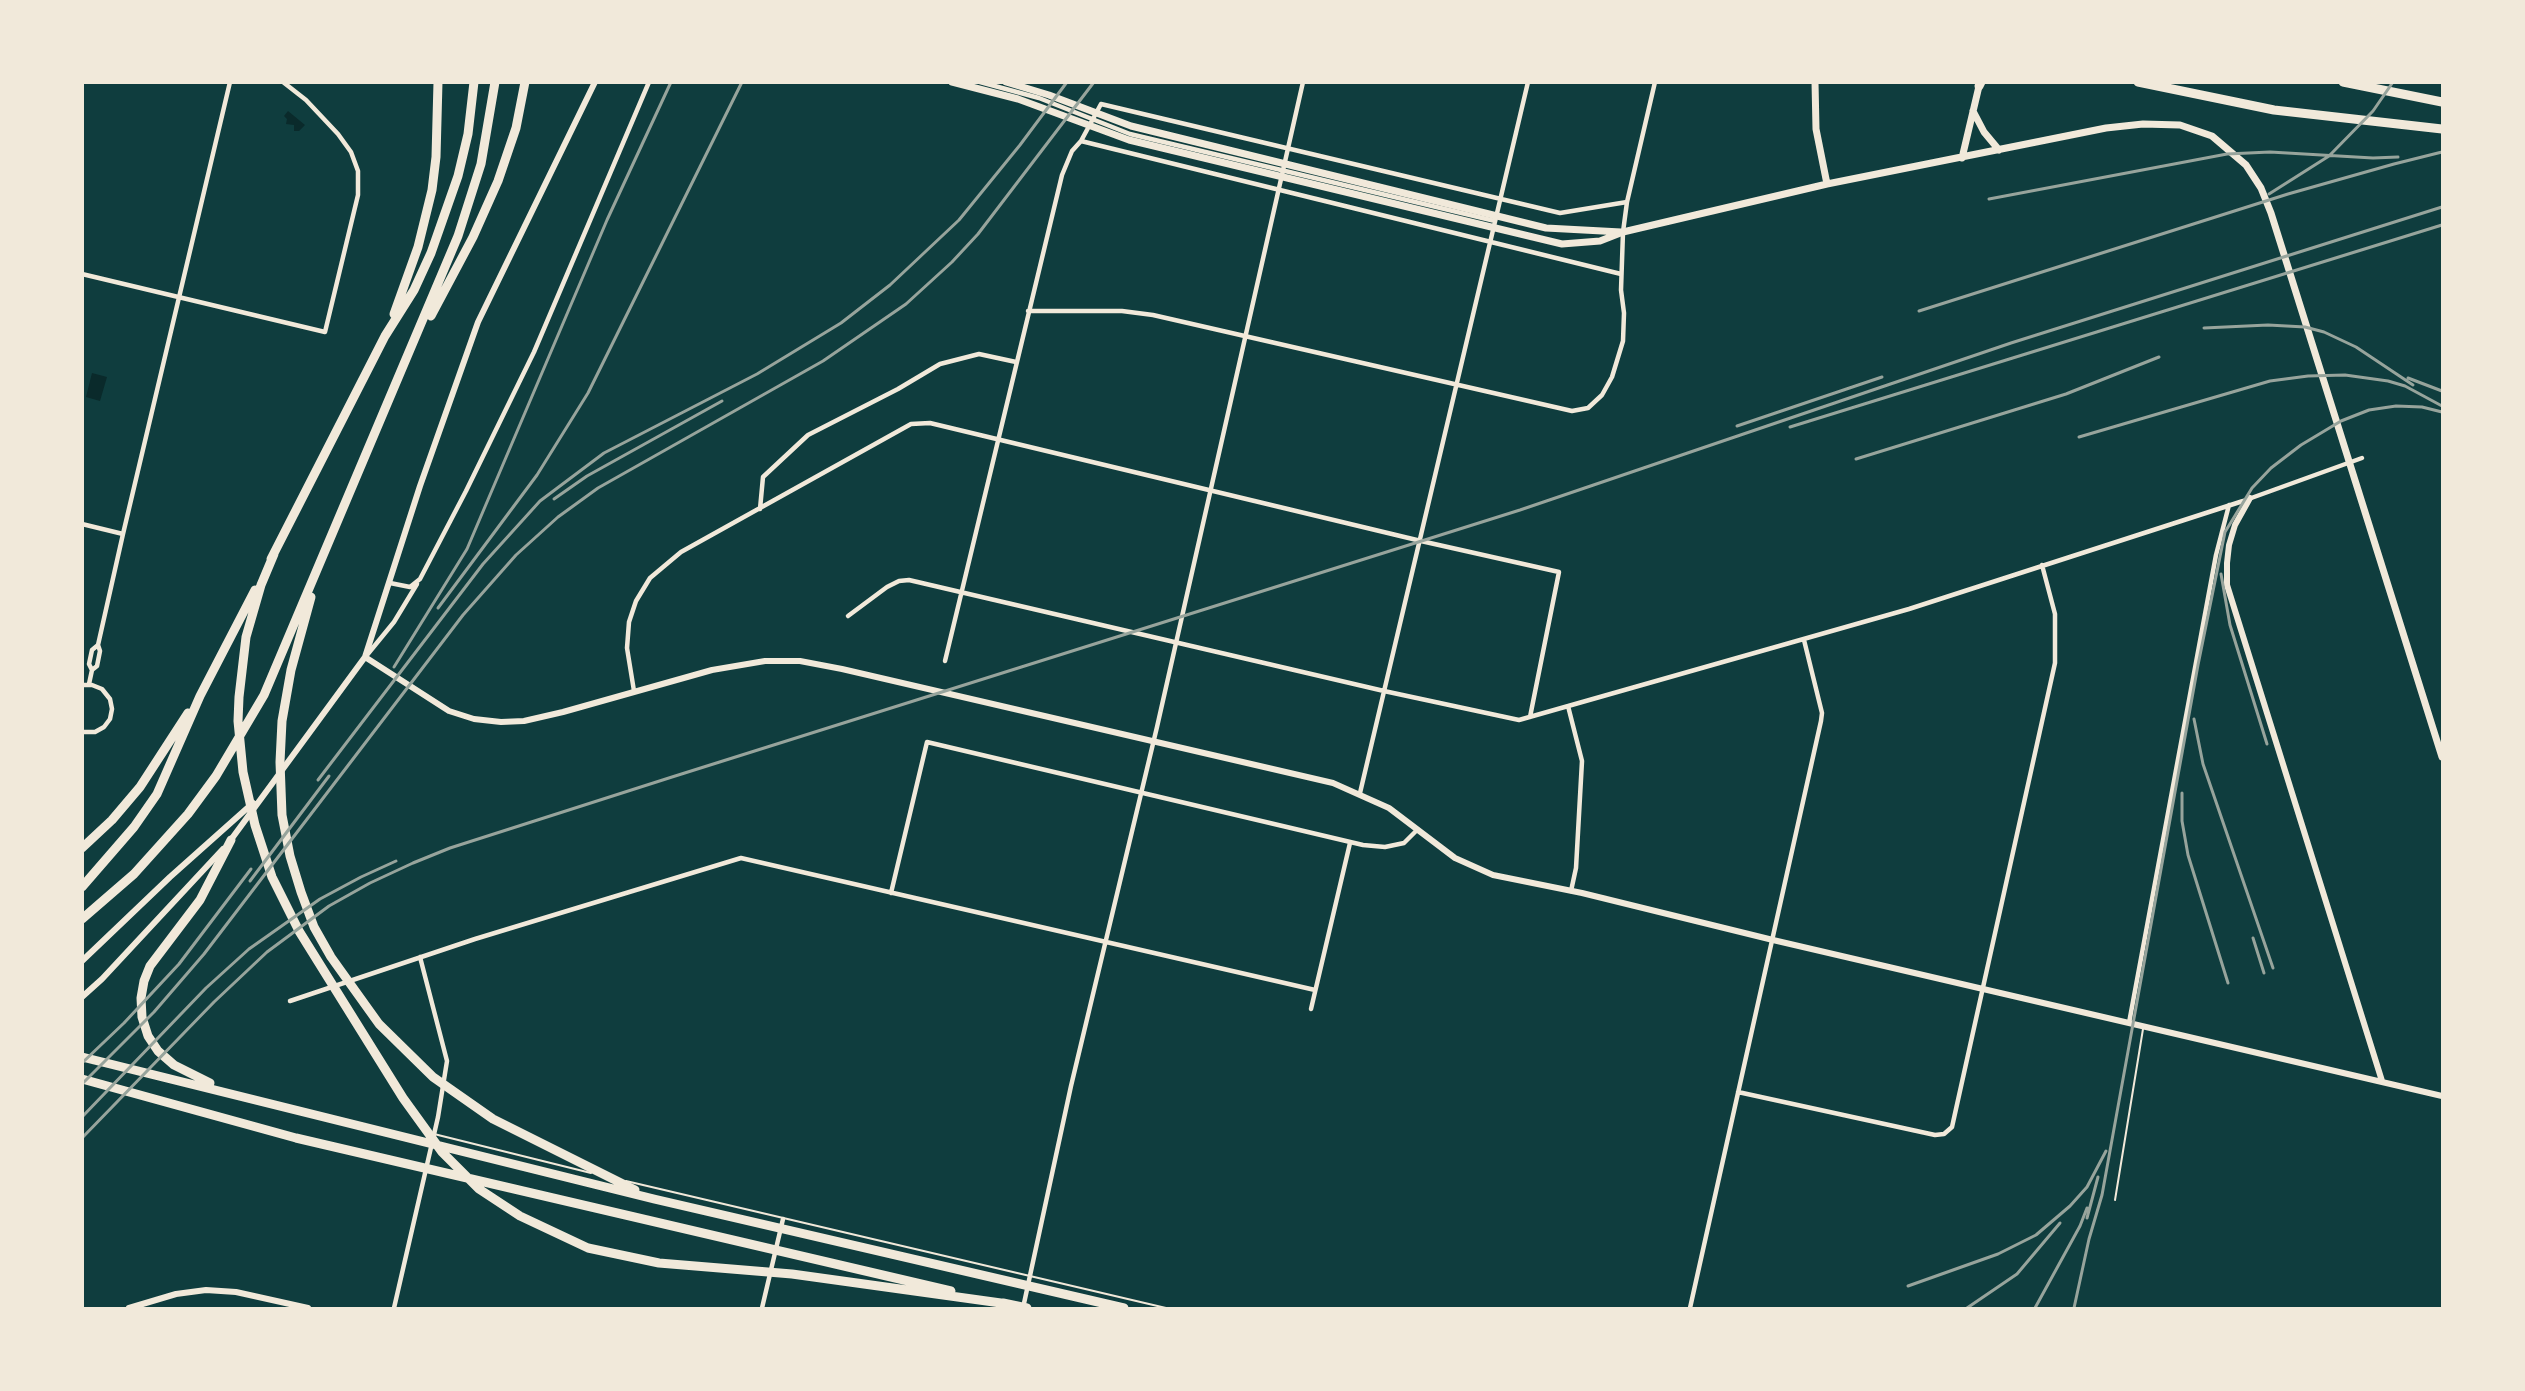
<!DOCTYPE html>
<style>
body{margin:0}
#map{position:relative;width:2525px;height:1391px;overflow:hidden;background:#0f3d3e;font-family:Commissioner,sans-serif}
canvas{display:block}
.frame{position:absolute;inset:0;border:84px solid #f1e9da;pointer-events:none}
</style>
<div id="map">
<canvas width="2525" height="1391"></canvas>
<div class="frame"></div>
</div>
<script>
const ctx = document.querySelector('canvas').getContext('2d');
ctx.lineJoin = 'round';
function fillPath(path, color) { ctx.fillStyle = color; ctx.fill(path, 'evenodd'); }
const toPath = rows => new Path2D(rows.map(r => 'M' + r).join(''));
function trace(path, color, width, dash) { ctx.strokeStyle = color; ctx.lineWidth = width; ctx.lineCap = dash ? 'butt' : 'round'; ctx.setLineDash(dash || []); ctx.stroke(path); }
const water = toPath([
 [288,111,305,125,299,131,294,131,294,125,286,124,287,119,284,116],
 [92,373,107,377,100,401,86,397]
]);
const service = toPath([
 [434,1134,591,1173],
 [626,1181,1166,1308],
 [2115,1200,2143,1029]
]);
const minor = toPath([
 [980,82,1039,98,1130,134,1495,221],
 [1081,141,1621,274],
 [82,274,325,332,358,195,358,171,351,152,338,134,306,100,283,82],
 [1028,311,1122,311,1153,315,1572,411,1588,408,1602,395,1612,377,1623,341,1624,313,1621,290,1623,232,1627,202,1655,82],
 [760,509,763,477,808,435,898,389,940,364,979,354,1016,362],
 [82,524,123,534],
 [390,583,410,587,420,579,466,491,534,352,649,82],
 [848,616,887,587,899,581,909,580,1384,691,1519,720,1909,609,2243,501,2362,458],
 [367,655,394,622,417,584],
 [945,661,1062,175,1072,151,1081,141,1101,104,1560,213,1627,202],
 [92,670,89,664,92,650,98,645],
 [89,684,92,670,97,666,100,651,98,645,123,534,230,82],
 [82,685,92,685,102,689,110,699,112,709,110,719,104,727,95,732,82,732],
 [634,691,627,648,629,622,636,601,650,578,681,552,911,424,930,423,1421,541,1559,572,1530,717],
 [1568,706,1582,761,1576,868,1571,891],
 [1360,793,1528,82],
 [891,893,927,742,1363,845,1385,847,1404,843,1417,830],
 [290,1001,475,939,741,858,1315,990],
 [1311,1009,1350,843],
 [2129,1023,2216,555,2229,505],
 [1738,1092,1935,1135,1944,1134,1952,1127,2055,663,2055,614,2042,565],
 [394,1308,438,1117,447,1061,420,957],
 [762,1308,783,1219],
 [1023,1308,1071,1086,1157,727,1303,82],
 [1690,1308,1821,721,1822,713,1804,640]
]);
const tertiary = toPath([
 [2250,498,2235,525,2229,545,2227,563,2227,585,2382,1081],
 [365,657,449,711,474,719,501,722,524,721,563,712,712,670,765,661,800,661,842,669,1333,783,1389,808,1455,858,1493,875,1582,893,1773,940,2442,1096],
 [230,841,365,657,420,486,478,322,595,82],
 [82,961,170,877,253,803],
 [82,997,102,979,223,849],
 [129,1308,176,1294,206,1290,236,1292,308,1308]
]);
const secondary = toPath([
 [952,82,1018,99,1129,140,1562,244,1600,241,1623,232,1827,184,2106,128,2143,124,2180,125,2212,136,2246,165,2261,188,2271,213,2442,757],
 [1006,82,1049,95,1131,126,1546,228,1621,232],
 [1815,82,1816,129,1827,184],
 [1973,111,1984,132,1999,150],
 [1962,158,1980,82]
]);
const motorway = toPath([
 [2138,82,2274,110,2442,129],
 [2343,82,2442,102],
 [1979,86,1981,82],
 [394,314,418,247,432,190,436,157,438,82],
 [431,316,473,237,498,181,516,128,525,82],
 [274,554,261,585,246,637,239,697,238,721,243,772,255,825,272,877,299,931,403,1098,442,1152,479,1189,520,1216,588,1248,659,1263,792,1274,1008,1304],
 [271,559,385,336,414,290,431,253,458,176,468,134,474,82],
 [311,597,291,670,282,721,280,762,282,815,290,856,301,892,314,927,331,957,379,1024,433,1077,493,1119,635,1190],
 [82,848,112,820,140,787,188,713],
 [82,887,134,827,157,794,200,696,255,590],
 [82,919,134,874,188,814,216,776,264,695,458,236,481,164,495,82],
 [82,1057,654,1199,1124,1308],
 [82,1079,296,1138,951,1291],
 [210,1083,174,1065,158,1051,148,1036,142,1017,141,998,144,981,150,966,200,900,231,840],
 [1003,1303,1027,1308]
]);
const rail = toPath([
 [2269,194,2329,156,2373,111,2393,82],
 [1989,199,2227,154,2270,152,2373,158,2398,157],
 [1919,311,2288,194,2394,164,2442,152],
 [2204,328,2268,325,2305,327,2324,332,2356,347,2413,385],
 [2408,378,2442,391],
 [1737,426,1882,377],
 [1790,427,2442,225],
 [2079,437,2270,381,2308,376,2345,375,2388,381,2405,386,2442,406],
 [1856,459,2066,394,2159,357],
 [554,499,587,476,722,401],
 [2221,574,2230,625,2267,744],
 [438,608,537,475,588,393,742,82],
 [394,667,467,549,607,220,671,82],
 [2194,719,2203,764,2273,968],
 [318,780,483,564,540,501,604,453,757,374,841,323,890,285,959,220,1020,145,1067,82],
 [2182,793,2182,821,2188,855,2228,983],
 [250,881,329,776],
 [2253,938,2264,973],
 [82,1063,124,1023,179,964,251,869],
 [82,1084,154,1012,204,954,463,615,516,555,558,517,598,488,823,361,906,304,952,262,978,234,1094,82],
 [82,1117,206,988,249,949,320,899,361,877,396,861],
 [82,1138,214,1002,267,952,329,906,370,883,413,863,450,848,672,777,1520,510,2011,343,2442,207],
 [2087,1218,2098,1177],
 [1908,1286,1998,1254,2036,1235,2070,1206,2087,1187,2106,1151],
 [1967,1308,2017,1274,2060,1223],
 [2035,1308,2080,1226,2087,1208],
 [2074,1308,2089,1239,2102,1195,2198,665,2225,532,2252,488,2271,468,2301,445,2341,421,2369,410,2396,406,2422,407,2442,412]
]);
fillPath(water, '#0a2a2b');
trace(service, '#f1e9da', 2);
trace(minor, '#f1e9da', 4.5);
trace(tertiary, '#f1e9da', 6);
trace(secondary, '#f1e9da', 7);
trace(motorway, '#f1e9da', 9);
trace(rail, '#97a49c', 3);
</script>
